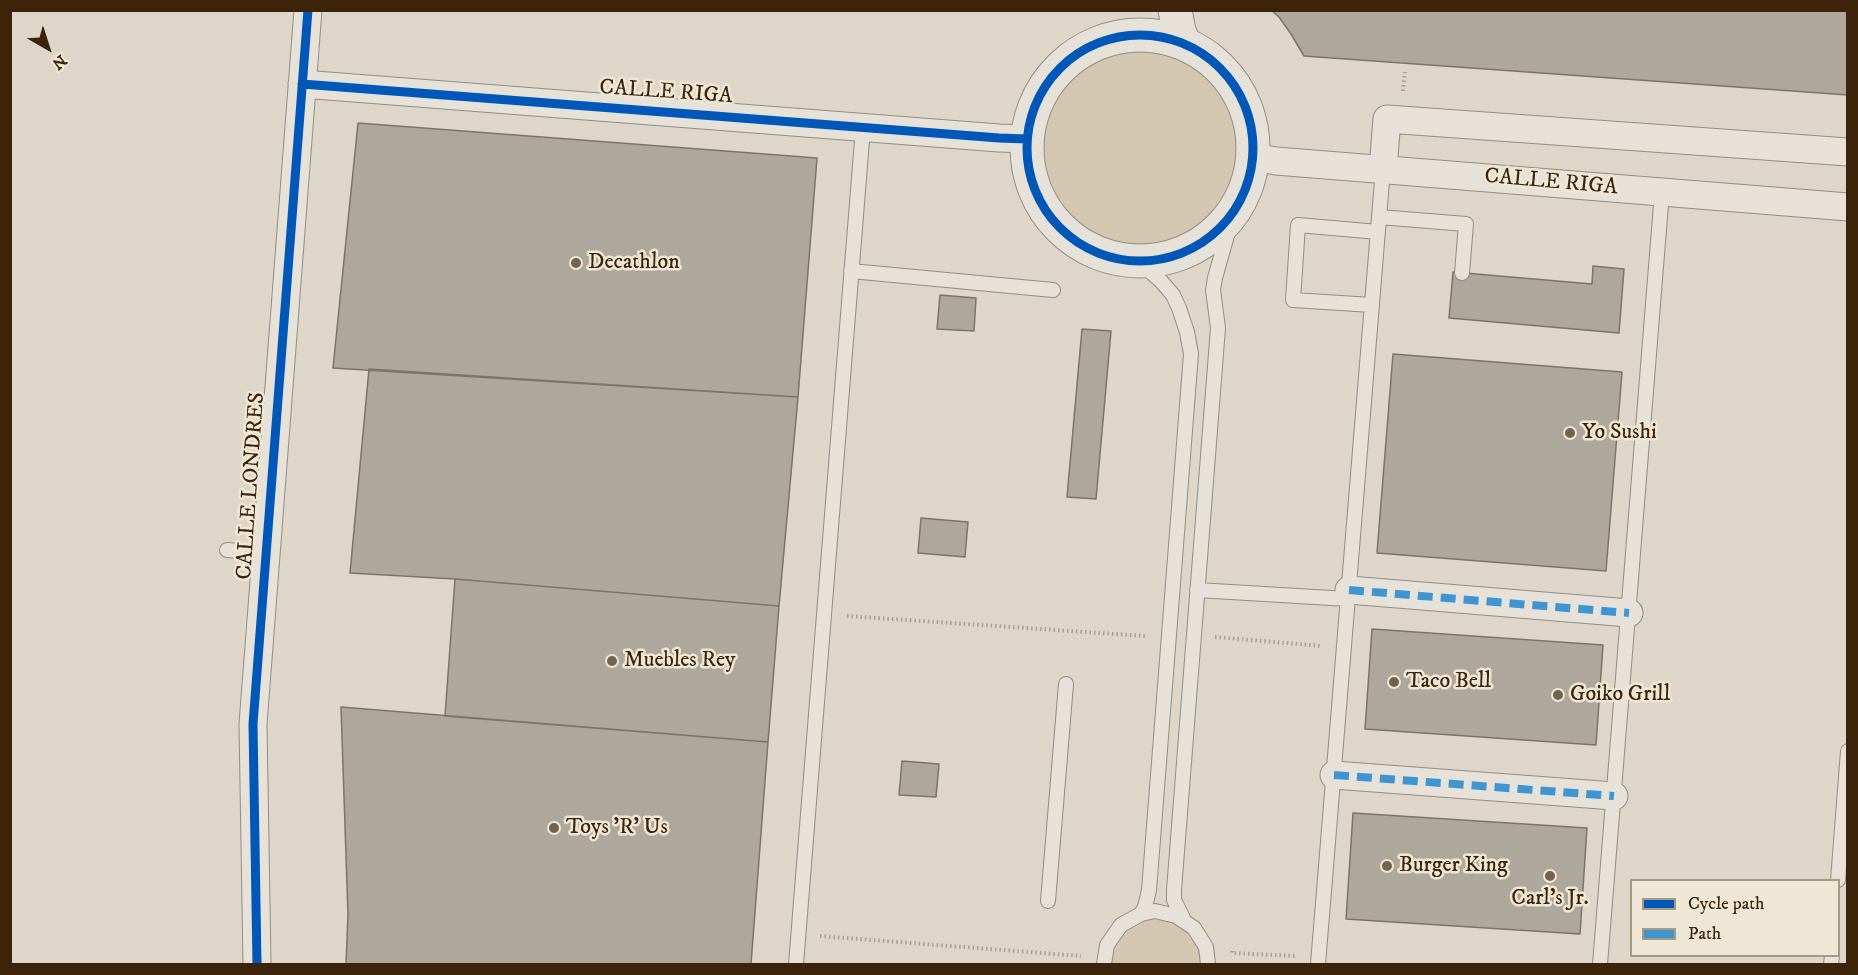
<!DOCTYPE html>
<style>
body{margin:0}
#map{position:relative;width:1858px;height:975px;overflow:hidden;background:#ded6c8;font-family:"IM FELL DW Pica",serif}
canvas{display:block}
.frame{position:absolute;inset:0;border:12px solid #3c2309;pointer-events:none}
.legend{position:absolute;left:1630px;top:879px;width:210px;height:78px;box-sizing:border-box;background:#efe7d5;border:2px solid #a79983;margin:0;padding:8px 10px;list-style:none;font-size:18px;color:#3c2309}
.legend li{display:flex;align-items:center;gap:12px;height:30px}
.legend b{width:30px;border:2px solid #a79983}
.north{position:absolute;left:18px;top:18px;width:60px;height:60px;-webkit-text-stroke:4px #efe7d5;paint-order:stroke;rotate:141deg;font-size:16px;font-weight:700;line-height:24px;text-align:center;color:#3c2309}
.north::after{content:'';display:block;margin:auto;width:21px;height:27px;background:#3c2309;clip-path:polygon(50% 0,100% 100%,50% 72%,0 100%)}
</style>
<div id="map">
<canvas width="1858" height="975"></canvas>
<div class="frame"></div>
<ul class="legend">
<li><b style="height:8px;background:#0057b8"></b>Cycle path</li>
<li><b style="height:8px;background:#3f95d2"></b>Path</li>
</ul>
<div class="north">N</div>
</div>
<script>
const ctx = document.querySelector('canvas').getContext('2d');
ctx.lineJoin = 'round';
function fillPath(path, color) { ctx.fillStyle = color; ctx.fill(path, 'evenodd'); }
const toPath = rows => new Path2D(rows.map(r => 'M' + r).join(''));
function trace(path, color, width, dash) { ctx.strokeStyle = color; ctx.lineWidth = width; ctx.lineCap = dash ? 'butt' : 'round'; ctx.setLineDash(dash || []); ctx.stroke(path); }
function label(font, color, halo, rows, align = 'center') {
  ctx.font = font + ' "IM FELL DW Pica",serif'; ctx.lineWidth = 5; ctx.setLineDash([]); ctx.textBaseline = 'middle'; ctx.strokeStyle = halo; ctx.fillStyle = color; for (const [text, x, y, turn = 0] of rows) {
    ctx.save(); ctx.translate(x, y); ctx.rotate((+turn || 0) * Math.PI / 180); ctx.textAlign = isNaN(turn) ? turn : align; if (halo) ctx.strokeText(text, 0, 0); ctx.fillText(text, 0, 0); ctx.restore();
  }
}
const green = toPath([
 '1027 148a113 113 0 1 1 226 0a113 113 0 1 1-226 0Z',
 [1134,917,1183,918,1208,964,1104,964,1104,960]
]);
const building = toPath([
 [1271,10,1848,10,1848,95,1304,56,1291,34,1279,17,1271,10],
 [358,123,817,158,798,397,333,368,358,123],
 [1593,266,1624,269,1619,333,1449,318,1453,272,1592,284,1593,266],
 [940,295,976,298,974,331,937,329,940,295],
 [1082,329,1111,331,1096,499,1067,497,1082,329],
 [1393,354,1622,372,1606,571,1377,553,1393,354],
 [369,369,798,397,779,606,455,579,350,573,369,369],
 [921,518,968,522,965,557,918,553,921,518],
 [455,579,779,606,768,742,445,716,455,579],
 [1372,629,1603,645,1596,745,1365,729,1372,629],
 [341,707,768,742,751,964,346,964,348,915,341,707],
 [902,761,939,764,936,797,899,795,902,761],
 [1353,813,1587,828,1580,934,1346,919,1353,813]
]);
const path = toPath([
 [1403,91,1405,72],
 [847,616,1145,636],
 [1215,637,1322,646],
 [820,936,1081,956],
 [1232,951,1232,953,1297,956]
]);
const service = toPath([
 [1379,217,1466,224,1462,273],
 [1133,261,1147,269,1161,281,1173,295,1179,308,1187,332,1191,354,1149,890,1145,907,1141,914],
 [851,271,1053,290],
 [1372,305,1293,300,1298,225,1378,232],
 [227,550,266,553],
 [1197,590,1348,599],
 [1838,880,1848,751],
 [1048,901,1066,684],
 [1183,918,1174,900,1174,890,1218,328,1213,290,1215,278,1233,214],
 [796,964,863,128],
 [1104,964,1107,945,1121,925,1141,914,1155,911,1176,916,1194,928,1206,947,1208,964],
 [1318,964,1383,169],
 [1600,964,1662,192],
 [1831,964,1832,956]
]);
const minor = toPath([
 [302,84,999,138,1027,139],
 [1254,157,1276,161,1848,207],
 [1383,169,1387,119,1848,152],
 [1349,590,1629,613],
 [1334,775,1614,796],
 [257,964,253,724,308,10]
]);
const tertiary = toPath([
 [1175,10,1179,31,1184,43],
 '1027 148a113 113 0 1 1 226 0a113 113 0 1 1-226 0Z'
]);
const quiet = toPath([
 [1349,590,1629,613],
 [1334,775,1614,796]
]);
const cycleway = toPath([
 '1027 148a113 113 0 1 1 226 0a113 113 0 1 1-226 0Z',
 [302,84,999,138,1027,139],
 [257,964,253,724,308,10]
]);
const markers = [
 [576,263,6,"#75624c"],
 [1570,433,6,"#75624c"],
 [612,661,6,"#75624c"],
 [1394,682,6,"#75624c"],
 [1558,695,6,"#75624c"],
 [554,828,6,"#75624c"],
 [1387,866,6,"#75624c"],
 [1550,876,6,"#75624c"]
];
const streetNames = [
 ["CALLE RIGA",666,93,4],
 ["CALLE RIGA",1551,183,5],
 ["CALLE LONDRES",252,486,-86]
];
const poiNames = [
 ["Decathlon",588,263],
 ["Yo Sushi",1582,433],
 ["Muebles Rey",624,661],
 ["Taco Bell",1406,682],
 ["Goiko Grill",1570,695],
 ["Toys 'R' Us",566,828],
 ["Burger King",1399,866],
 ["Carl's Jr.",1550,899,"center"]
];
fillPath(green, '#d3c7b2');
fillPath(building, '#aea79b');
trace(building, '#7c7468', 1.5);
trace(service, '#948c80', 16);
trace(minor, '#948c80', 29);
trace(tertiary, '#948c80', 35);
trace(path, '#a5a098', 4, [1.5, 3]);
trace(service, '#e6e2da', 14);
trace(minor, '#e6e2da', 27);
trace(tertiary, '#e6e2da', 33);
trace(quiet, '#3f95d2', 8, [15, 8]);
trace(cycleway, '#0057b8', 9);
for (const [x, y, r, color] of markers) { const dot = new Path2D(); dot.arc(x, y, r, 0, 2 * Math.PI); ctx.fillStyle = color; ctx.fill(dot); trace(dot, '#efe7d5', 2); }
label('22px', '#3c2309', '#efe7d5', streetNames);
label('22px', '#3c2309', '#efe7d5', poiNames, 'left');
</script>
